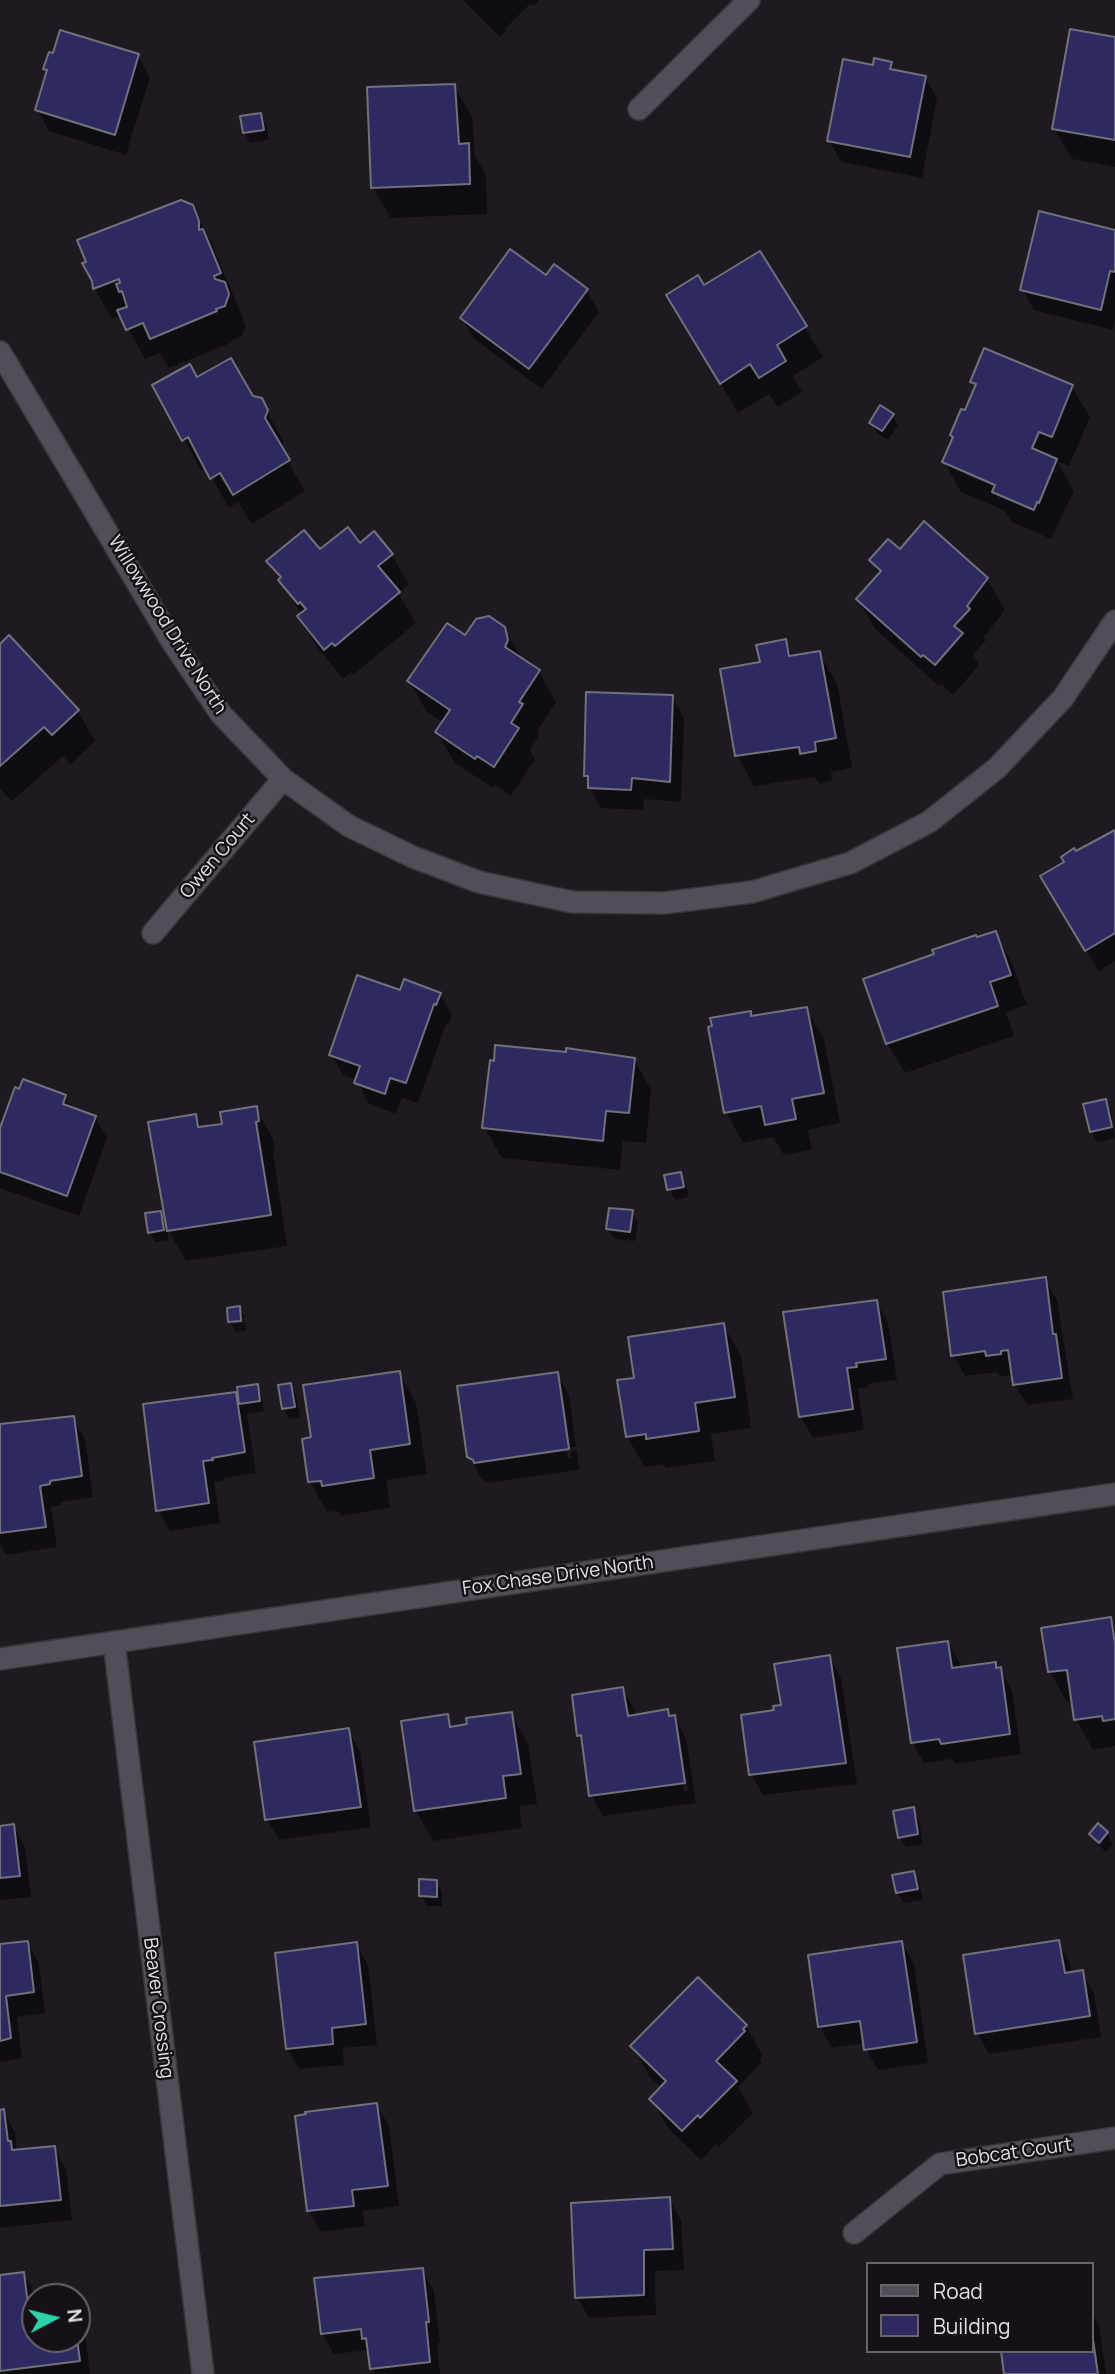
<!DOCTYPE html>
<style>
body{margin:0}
#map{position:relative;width:1115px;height:2374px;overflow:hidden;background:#1f1a22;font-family:Manrope,sans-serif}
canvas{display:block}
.legend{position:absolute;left:866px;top:2262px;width:228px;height:91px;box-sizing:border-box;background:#161119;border:2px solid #69646b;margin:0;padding:9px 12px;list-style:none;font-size:21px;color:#e5e1e7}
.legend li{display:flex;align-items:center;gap:14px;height:35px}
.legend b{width:35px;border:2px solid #69646b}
.north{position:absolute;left:21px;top:2283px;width:70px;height:70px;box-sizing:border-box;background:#161119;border:2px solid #69646b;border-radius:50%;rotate:83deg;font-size:19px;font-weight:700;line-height:28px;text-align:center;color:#e5e1e7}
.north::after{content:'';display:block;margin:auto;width:24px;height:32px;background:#2dd4ab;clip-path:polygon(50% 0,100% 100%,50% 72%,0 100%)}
</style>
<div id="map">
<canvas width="1115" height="2374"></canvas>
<ul class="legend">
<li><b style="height:9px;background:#524d56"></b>Road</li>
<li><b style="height:19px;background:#2d2961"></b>Building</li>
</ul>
<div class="north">N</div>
</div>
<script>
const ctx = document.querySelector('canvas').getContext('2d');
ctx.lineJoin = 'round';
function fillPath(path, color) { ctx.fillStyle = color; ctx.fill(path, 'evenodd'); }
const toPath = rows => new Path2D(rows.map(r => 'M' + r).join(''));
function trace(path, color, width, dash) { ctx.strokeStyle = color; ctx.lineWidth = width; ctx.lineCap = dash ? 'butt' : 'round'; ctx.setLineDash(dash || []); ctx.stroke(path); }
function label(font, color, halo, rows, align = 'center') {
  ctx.font = font + ' Manrope,sans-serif'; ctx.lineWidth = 5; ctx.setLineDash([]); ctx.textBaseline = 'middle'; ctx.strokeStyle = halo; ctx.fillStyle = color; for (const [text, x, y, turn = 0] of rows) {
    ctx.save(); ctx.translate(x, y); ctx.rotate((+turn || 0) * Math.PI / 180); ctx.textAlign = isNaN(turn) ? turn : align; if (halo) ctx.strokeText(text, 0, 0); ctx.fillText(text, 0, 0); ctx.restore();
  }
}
const shadow = toPath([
 [463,0,539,0,533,6,530,4,505,29,506,31,500,37],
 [1115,39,1115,167,1072,159,1054,129],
 [138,56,150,77,126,155,49,131,37,110,48,73,45,69],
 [891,63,895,72,925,77,937,98,922,178,841,162,829,141,874,67],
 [454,86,472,116,475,156,486,175,487,214,391,218,373,188],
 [260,115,266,125,269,140,250,143,244,132],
 [191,206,209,237,246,326,242,336,232,340,233,342,169,368,160,353,145,359,121,315,112,319,95,289,94,280],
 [1115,232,1115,320,1113,330,1034,310,1022,289],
 [759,254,823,357,793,376,802,392,778,407,769,394,738,413,686,326,704,287],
 [554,266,587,291,599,312,542,389,474,339,462,318,546,278],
 [197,379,260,400,284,442,281,450,305,491,252,524,238,502,229,508,206,467,201,470,155,386],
 [972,381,1072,387,1090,417,1069,466,1057,461,1074,491,1051,539,1012,522,1005,511,961,492,944,462,954,439,952,435,966,413,976,388],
 [967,471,1004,487,1002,490,967,475],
 [892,415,898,425,888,440,877,433,871,423],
 [900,551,987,579,1005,610,984,637,986,640,973,654,979,665,953,695,941,684,939,686,876,630,858,600,880,575,871,560],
 [320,552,392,555,409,585,398,593,416,623,353,675,351,672,343,679,316,646,299,616,301,614,269,562],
 [504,628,522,659,539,672,556,702,537,731,539,736,530,750,535,760,511,796,495,785,493,788,455,763,437,733,444,723,427,712,409,681,465,638],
 [785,641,794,657,819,653,837,683,852,768,831,772,832,781,819,784,815,777,754,786,737,755,762,664],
 [0,646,78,711,95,741,70,765,63,756,12,801,0,789],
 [672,697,684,718,681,802,644,799,643,810,601,808,589,787,586,775],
 [1115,832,1115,961,1099,971,1054,898,1066,863,1076,854],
 [995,933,1012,963,1027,1005,1006,1012,1014,1036,905,1073,887,1043,976,939],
 [401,993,440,994,452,1015,448,1025,446,1024,418,1103,402,1098,396,1114,368,1103,357,1080,343,1075,331,1054],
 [806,1009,824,1039,840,1123,808,1130,812,1150,784,1155,773,1137,743,1143,726,1112,750,1013,753,1018],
 [634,1059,651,1090,646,1143,623,1141,620,1170,502,1158,484,1127],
 [65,1096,72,1109,95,1117,107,1138,79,1216,0,1188,0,1133],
 [1105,1101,1111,1111,1115,1138,1097,1142,1091,1132],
 [256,1108,273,1139,275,1152,273,1153,287,1246,186,1261,167,1228,169,1240,155,1242,149,1232,160,1213,168,1226,195,1116,202,1128,224,1125],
 [680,1174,686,1184,689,1197,675,1200,669,1189],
 [632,1212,638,1222,635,1241,614,1239,608,1229],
 [1045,1279,1057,1300,1073,1399,1027,1405,1014,1384,1013,1375,1000,1376,997,1372,965,1376,953,1355],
 [876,1302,888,1323,897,1380,867,1384,868,1387,858,1389,864,1430,813,1438,801,1417],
 [239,1308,245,1318,232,1320,232,1324,245,1322,246,1331,236,1332,230,1322],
 [723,1325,741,1355,751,1428,711,1434,715,1461,666,1468,663,1464,645,1467,627,1437,636,1379],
 [399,1373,416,1403,427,1474,386,1480,390,1508,341,1516,338,1511,327,1512,310,1482,304,1440,313,1438],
 [557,1374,569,1395,576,1447,570,1447,563,1394,559,1394,476,1461,476,1464,567,1451,568,1458,571,1458,570,1451,577,1450,579,1470,487,1483,481,1478,469,1456],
 [290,1385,296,1395,300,1417,289,1419,283,1409,280,1386],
 [257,1386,262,1396,264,1411,247,1414,256,1473,223,1478,223,1481,214,1482,220,1523,170,1531,158,1510,235,1394,241,1404,239,1389],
 [73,1418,85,1439,93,1497,61,1502,61,1505,51,1507,57,1547,6,1555,0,1544,0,1427],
 [1110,1619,1115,1628,1115,1746,1093,1750,1076,1719,1073,1701,1067,1702,1050,1672],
 [948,1642,960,1663,960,1669,995,1664,1000,1669,1012,1690,1021,1754,955,1764,952,1759,924,1763,912,1742],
 [829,1657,841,1678,857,1784,763,1795,751,1774,776,1712],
 [622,1689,635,1710,635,1716,667,1711,671,1718,674,1717,686,1738,696,1803,603,1816,591,1795,584,1744,579,1735],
 [675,1731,679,1731,688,1791,684,1791],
 [511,1714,528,1744,537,1804,519,1806,522,1828,433,1841,416,1811,447,1716,454,1728],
 [348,1730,360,1751,371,1827,279,1840,267,1819],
 [913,1809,919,1820,923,1844,906,1847,900,1837],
 [13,1826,25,1847,31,1897,0,1900,0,1827],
 [1098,1826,1107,1833,1113,1844,1106,1852,1097,1844,1091,1834],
 [913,1873,919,1883,923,1900,903,1903,898,1893],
 [436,1881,442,1892,442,1906,427,1906,421,1895],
 [27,1942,39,1963,45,2013,17,2017,22,2058,0,2062,0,1946],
 [1058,1942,1070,1963,1072,1973,1082,1972,1094,1993,1101,2037,989,2054,977,2033],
 [902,1943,914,1964,928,2063,878,2070,866,2049,865,2043,832,2048,820,2027],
 [356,1944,368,1965,377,2045,343,2048,344,2065,299,2069,287,2048,287,1951],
 [746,2026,763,2056,760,2060,762,2062,738,2087,753,2113,719,2147,716,2144,701,2160,669,2129,651,2099,662,2088,650,2077,633,2047],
 [377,2105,389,2126,399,2206,363,2211,365,2226,321,2232,309,2211],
 [0,2111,3,2111,15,2132,17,2152,54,2148,66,2169,72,2220,0,2228],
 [669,2199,681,2220,684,2270,655,2271,656,2315,589,2318,577,2297],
 [422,2270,434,2291,440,2343,437,2343,440,2374,375,2374,372,2369,370,2350,334,2354,322,2333],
 [23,2274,36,2295,35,2339,77,2339,77,2319,85,2332,90,2374,0,2374,0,2277],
 [1092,2314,1099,2325,1106,2374,1006,2374,1092,2351]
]);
const building = toPath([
 [1070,29,1115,37,1115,140,1052,129,1070,29],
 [60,30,139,54,115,135,35,110,47,70,43,69,49,52,53,53,60,30],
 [874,58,892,62,890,69,926,76,910,157,827,141,843,59,873,65,874,58],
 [455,84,459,144,469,143,470,184,371,188,367,87,455,84],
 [261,113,264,130,243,133,240,116,261,113],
 [181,200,193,205,199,221,199,230,203,229,221,273,214,276,215,279,225,282,229,294,225,306,216,309,217,311,150,339,143,323,126,330,117,310,127,307,122,291,119,292,116,284,120,283,119,279,93,289,92,281,82,263,86,262,77,240,181,200],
 [1039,211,1115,230,1115,272,1110,271,1101,310,1020,290,1039,211],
 [510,249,546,275,554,264,588,289,529,369,460,318,510,249],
 [760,251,807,326,777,345,786,361,759,378,750,364,720,384,666,295,698,275,704,285,760,251],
 [984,348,1073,385,1052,437,1039,432,1032,448,1057,459,1039,503,1037,502,1034,510,992,492,995,485,942,462,953,437,950,435,961,409,965,410,976,384,970,382,984,348],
 [231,358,253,396,262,398,268,410,265,418,290,460,233,495,220,473,210,479,188,437,182,441,152,385,190,364,197,377,231,358],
 [880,405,894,414,882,431,869,423,880,405],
 [924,521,988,578,967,606,970,609,954,626,963,633,935,665,923,655,921,657,856,599,881,571,869,560,888,539,900,549,924,521],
 [348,527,360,543,374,531,393,554,378,566,400,592,335,646,332,643,324,650,297,616,306,609,300,602,298,604,278,580,281,577,266,561,304,530,320,549,348,527],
 [489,616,505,627,508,640,505,647,540,670,519,702,523,704,511,723,519,728,494,767,477,756,475,759,435,732,450,710,407,681,447,623,465,635,476,619,489,616],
 [9,635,79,710,52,735,44,727,0,766,0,644,9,635],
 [786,639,789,656,820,651,836,738,815,742,816,751,800,754,799,747,735,756,720,669,760,662,756,645,786,639],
 [586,692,673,695,670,782,632,778,631,790,588,788,588,776,584,776,586,692],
 [1115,830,1115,933,1085,951,1040,876,1064,862,1061,857,1074,848,1076,851,1115,830],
 [996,931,1011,975,990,982,998,1006,886,1044,863,979,934,954,932,950,976,935,977,937,996,931],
 [357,975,400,990,404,979,441,993,436,1005,434,1004,406,1083,390,1078,385,1094,354,1083,360,1066,329,1055,357,975],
 [807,1007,824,1093,792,1099,796,1119,765,1125,761,1106,724,1113,708,1027,712,1026,710,1018,751,1011,751,1016,807,1007],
 [495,1045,566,1052,566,1048,635,1058,629,1113,606,1111,603,1141,482,1128,490,1060,494,1061,495,1045],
 [23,1079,66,1095,63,1104,96,1116,67,1196,0,1172,0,1128,15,1087,19,1089,23,1079],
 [1106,1099,1112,1127,1090,1132,1083,1104,1106,1099],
 [257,1106,259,1121,256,1122,271,1215,167,1231,148,1122,196,1114,198,1127,222,1124,220,1112,257,1106],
 [681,1172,684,1187,667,1190,664,1175,681,1172],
 [609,1208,633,1210,630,1232,606,1229,609,1208],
 [161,1211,164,1230,148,1233,145,1213,161,1211],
 [1046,1277,1053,1334,1056,1334,1062,1378,1013,1385,1008,1350,1001,1351,1001,1354,986,1356,985,1351,951,1356,943,1292,1046,1277],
 [877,1300,886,1359,856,1363,857,1367,847,1368,853,1409,799,1417,783,1312,877,1300],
 [240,1306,241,1321,228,1322,227,1308,240,1306],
 [724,1323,735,1397,695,1403,699,1431,646,1439,646,1434,626,1437,617,1380,634,1378,628,1337,724,1323],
 [400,1371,410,1444,370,1450,374,1478,322,1486,321,1481,308,1482,302,1439,311,1437,303,1385,400,1371],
 [558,1372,569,1449,474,1463,473,1460,467,1457,457,1386,558,1372],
 [291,1383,295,1407,282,1409,278,1385,291,1383],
 [258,1384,260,1401,239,1404,237,1387,258,1384],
 [236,1392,245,1452,212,1458,213,1460,203,1461,209,1503,156,1511,143,1404,236,1392],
 [74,1416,82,1476,50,1481,50,1484,40,1486,46,1527,0,1533,0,1424,74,1416],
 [1111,1617,1115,1644,1115,1719,1103,1721,1102,1716,1074,1720,1067,1670,1048,1672,1041,1628,1111,1617],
 [948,1641,952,1668,996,1662,996,1668,1001,1667,1010,1734,941,1744,939,1739,911,1743,897,1648,948,1641],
 [830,1655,846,1763,749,1775,741,1715,774,1710,773,1706,781,1705,774,1664,830,1655],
 [623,1687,628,1716,668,1709,669,1716,675,1715,685,1783,589,1796,581,1735,577,1736,572,1695,623,1687],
 [512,1712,521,1774,503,1776,506,1798,414,1811,401,1721,448,1714,450,1727,467,1724,466,1718,512,1712],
 [349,1728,361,1807,265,1820,254,1742,349,1728],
 [914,1807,918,1834,898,1838,893,1811,914,1807],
 [1098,1823,1108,1832,1099,1843,1089,1834,1098,1823],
 [14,1824,20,1876,0,1878,0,1826,14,1824],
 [914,1871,918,1889,896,1893,892,1875,914,1871],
 [419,1879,437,1880,437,1897,419,1896,419,1879],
 [1059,1940,1065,1973,1083,1970,1090,2016,975,2034,963,1955,1059,1940],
 [28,1941,34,1992,6,1996,11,2038,0,2041,0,1944,28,1941],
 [902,1941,917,2042,864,2050,860,2021,818,2027,808,1955,902,1941],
 [357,1942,366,2024,332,2028,333,2044,286,2049,275,1953,357,1942],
 [698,1977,747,2025,743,2029,745,2031,716,2061,737,2081,700,2118,698,2115,682,2131,649,2099,666,2081,630,2046,698,1977],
 [377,2103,388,2186,352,2190,354,2206,307,2211,295,2116,306,2114,305,2112,377,2103],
 [4,2109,8,2141,11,2141,12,2150,55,2146,61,2200,0,2206,0,2110,4,2109],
 [670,2197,673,2249,644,2250,644,2295,575,2298,571,2203,670,2197],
 [423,2268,429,2322,426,2322,430,2362,370,2369,366,2338,362,2339,361,2329,321,2334,314,2278,423,2268],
 [24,2272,28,2305,31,2305,33,2314,35,2314,35,2339,77,2339,80,2361,0,2371,0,2275,24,2272],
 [1092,2333,1098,2374,1004,2374,1001,2351,1092,2351,1092,2333]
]);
const street = toPath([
 [639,109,749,0],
 [0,352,173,643,221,714,283,779,349,826,413,857,479,882,572,902,664,903,752,892,850,863,929,822,997,768,1063,698,1115,621],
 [153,933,283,779],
 [114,1642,203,2374],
 [0,1659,1115,1494],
 [854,2233,940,2164,1115,2138]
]);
const streetNames = [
 ["Willowwood Drive North",167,625,58],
 ["Owen Court",218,856,-50],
 ["Fox Chase Drive North",558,1576,-8],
 ["Beaver Crossing",158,2008,83],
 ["Bobcat Court",1014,2153,-8]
];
fillPath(shadow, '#0007');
fillPath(building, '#2d2961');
trace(building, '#71717c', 2);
trace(street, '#39363c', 24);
trace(street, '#524d56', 21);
label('19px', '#e5e1e7', '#161119', streetNames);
</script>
